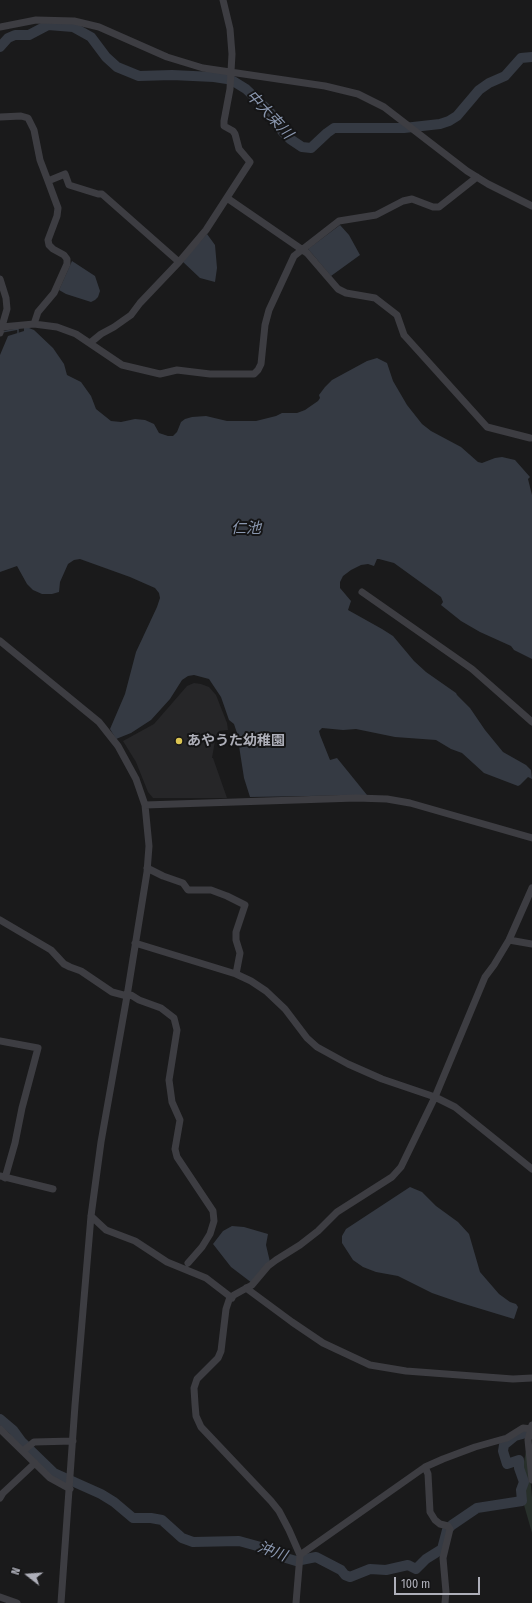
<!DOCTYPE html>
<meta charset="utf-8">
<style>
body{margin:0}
#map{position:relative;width:532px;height:1603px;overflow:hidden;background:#1a1a1b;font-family:"Fira Sans Condensed",sans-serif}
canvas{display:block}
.north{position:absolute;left:8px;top:1555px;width:40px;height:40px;-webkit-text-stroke:3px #151516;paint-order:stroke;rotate:287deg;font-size:11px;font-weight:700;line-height:16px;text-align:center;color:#aeafb9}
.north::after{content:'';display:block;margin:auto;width:14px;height:18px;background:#aeafb9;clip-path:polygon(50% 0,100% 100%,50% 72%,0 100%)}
.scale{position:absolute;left:394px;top:1577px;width:86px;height:18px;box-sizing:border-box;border:2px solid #aeafb9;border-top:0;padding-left:5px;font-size:12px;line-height:14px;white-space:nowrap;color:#aeafb9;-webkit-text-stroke:3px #151516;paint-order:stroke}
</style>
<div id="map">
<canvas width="532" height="1603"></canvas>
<div class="north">N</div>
<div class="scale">100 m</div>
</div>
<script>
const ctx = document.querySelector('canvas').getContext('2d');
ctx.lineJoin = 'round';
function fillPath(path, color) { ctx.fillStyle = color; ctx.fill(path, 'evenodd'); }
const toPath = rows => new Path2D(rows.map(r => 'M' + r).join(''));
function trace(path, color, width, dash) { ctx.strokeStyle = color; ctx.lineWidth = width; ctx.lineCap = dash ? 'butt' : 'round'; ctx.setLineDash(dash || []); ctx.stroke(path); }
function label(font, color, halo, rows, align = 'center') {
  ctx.font = font + ' "Fira Sans Condensed","Noto Sans JP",sans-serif'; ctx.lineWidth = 4; ctx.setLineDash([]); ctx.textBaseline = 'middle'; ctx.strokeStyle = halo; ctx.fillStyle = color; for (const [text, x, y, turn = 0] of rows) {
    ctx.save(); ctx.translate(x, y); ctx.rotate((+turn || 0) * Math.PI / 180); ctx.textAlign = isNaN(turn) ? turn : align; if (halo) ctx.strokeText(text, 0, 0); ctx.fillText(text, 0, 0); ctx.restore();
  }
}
const built = toPath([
 [194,683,201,684,209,687,216,695,227,723,228,730,219,731,216,735,212,758,213,758,227,798,153,798,148,792,136,762,123,741,154,724,187,686]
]);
const green = toPath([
 [527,1446,532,1497,532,1533,524,1505,523,1490,525,1482,522,1472]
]);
const water = toPath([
 [340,225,349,235,360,255,331,276,308,249],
 [207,234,215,245,217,268,215,282,200,278,182,261],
 [72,261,95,276,100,291,98,297,95,300,91,302,66,294,59,290],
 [29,326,29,328,34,330,53,348,64,364,67,375,81,382,91,396,96,409,111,421,121,422,135,419,145,420,154,424,159,433,168,436,173,436,177,432,181,422,185,419,192,417,206,416,227,421,256,421,276,416,282,413,297,413,305,410,318,401,320,398,319,395,325,387,332,380,367,361,377,358,387,363,393,381,407,405,422,424,431,431,461,447,478,462,482,463,495,458,502,457,515,460,530,477,528,479,532,495,532,659,514,650,511,646,480,632,461,621,441,605,443,602,441,597,394,563,379,559,377,559,374,566,368,564,361,565,351,570,343,576,340,582,340,588,351,601,348,610,382,629,393,636,414,661,426,672,456,693,457,695,470,708,485,730,503,752,526,765,531,770,532,779,528,777,520,785,518,786,484,773,462,753,451,749,436,740,395,737,356,729,343,730,322,728,319,731,320,735,330,760,337,758,367,795,250,797,244,778,237,733,234,724,229,720,221,697,209,679,194,675,188,676,182,680,170,699,151,720,131,733,116,739,110,729,125,694,136,652,157,607,160,598,159,593,155,588,130,577,80,559,74,560,68,564,60,582,59,592,52,594,42,594,33,590,27,584,17,566,0,572,0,355,8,336,24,331,24,327],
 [410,1187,422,1192,436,1206,458,1222,469,1234,480,1272,499,1294,510,1302,516,1304,518,1307,514,1319,458,1302,432,1293,398,1276,376,1272,363,1267,353,1260,342,1243,342,1236,346,1229],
 [232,1226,244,1227,268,1234,266,1245,270,1262,252,1283,231,1267,213,1244,223,1231]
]);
const stream = toPath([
 [2,332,18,329,18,333]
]);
const river = toPath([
 [0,47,8,38,15,35,29,35,48,25,73,27,91,37,106,57,117,67,139,76,172,75,214,77,227,79,233,81,246,89,269,111,278,122,282,131,290,139,302,147,311,148,327,133,334,128,404,128,440,124,449,121,457,116,479,90,489,83,505,76,521,58,532,57],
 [0,1419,13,1430,21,1441,54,1473,101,1494,114,1502,133,1518,151,1518,162,1520,182,1538,193,1542,239,1541,279,1552,286,1558,296,1561,316,1557,341,1570,345,1575,350,1577,370,1569,386,1570,408,1565,416,1569,426,1559,442,1549,447,1530,452,1525,477,1508,522,1501,521,1490,524,1482,519,1468,519,1460,507,1464,503,1451,504,1445,515,1436,526,1433]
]);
const minor = toPath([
 [0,27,36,20,74,21,99,27,167,57,203,68,325,86,358,94,384,107,467,171,488,184,532,206],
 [0,117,21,116,28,118,34,130,40,160,48,181,65,174,69,185,98,194,102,194,179,262],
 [227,198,307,253,338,289,346,293,375,298,397,315,404,335,487,427,530,438],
 [0,279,6,298,7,309,0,333],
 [34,324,38,312,54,293,67,264,67,259,64,255,53,249,49,245,48,240,57,216,58,208,48,181],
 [2,327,34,324,57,327,76,334,122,365,160,374,177,370,210,374,254,374,258,370,261,364,265,325,269,310,294,256,339,221,376,215,403,201,412,199,433,207,439,207,477,177],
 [90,343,101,334,114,327,131,315,140,303,179,262,206,230,250,162,239,149,235,134,233,131,224,126,224,121,230,89,232,54,230,29,223,0],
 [362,592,472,669,532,722],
 [0,641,99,722,118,746,136,779,145,805,149,846,147,872,127,996,101,1142,91,1216,75,1405,61,1603],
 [145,805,356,798,387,799,410,803,532,838],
 [147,868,163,876,183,883,188,890,211,890,227,896,245,905,236,932,236,940,240,953,236,974],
 [0,920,51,950,64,964,70,967,81,971,112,992,127,996,131,995,139,1000,161,1008,174,1018,177,1030,169,1080,172,1102,180,1120,175,1149,177,1157,213,1211,214,1221,210,1234,202,1247,188,1263],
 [509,940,532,944],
 [135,943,236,974,251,981,266,991,285,1009,307,1038,317,1047,348,1064,382,1079,435,1097,455,1107,532,1169],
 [0,1041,38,1048,22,1108,15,1143,5,1178],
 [0,1176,53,1189],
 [91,1216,106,1230,135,1241,167,1262,206,1278,232,1298],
 [246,1288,292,1322,323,1343,370,1365,406,1371,513,1379,532,1378],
 [532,1425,528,1440,532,1480],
 [0,1429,50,1478,70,1489],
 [23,1451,34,1442,73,1441],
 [425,1467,428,1474,430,1512,435,1520,440,1524,448,1526,450,1529,443,1558,446,1592,445,1603],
 [0,1498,3,1493,35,1463],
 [300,1555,425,1467,443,1459,475,1447,507,1438,523,1428,532,1429],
 [0,1597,17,1603],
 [296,1603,300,1555,289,1530,279,1511,271,1501,201,1427,196,1416,195,1404,194,1388,197,1379,218,1358,221,1351,226,1309,229,1300,234,1295,252,1285,268,1266,276,1260,300,1245,318,1231,337,1212,392,1177,401,1167,435,1097,485,977,494,965,509,940,532,888]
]);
const markers = [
 [179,741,4,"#dcc552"]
];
const poiNames = [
 ["あやうた幼稚園",187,741]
];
const waterNames = [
 ["中大束川",269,115,47],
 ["仁池",246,529],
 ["沖川",272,1552,20]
];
fillPath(built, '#262628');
fillPath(green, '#28302b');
fillPath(water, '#353a43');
trace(stream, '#353a43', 1.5);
trace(river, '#353a43', 10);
trace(minor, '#3d3d42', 7);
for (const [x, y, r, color] of markers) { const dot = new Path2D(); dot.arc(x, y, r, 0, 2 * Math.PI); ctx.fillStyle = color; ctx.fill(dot); trace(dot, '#151516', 1.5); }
label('bold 14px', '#aeafb9', '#151516', poiNames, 'left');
label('italic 15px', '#8a97af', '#151516', waterNames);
</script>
